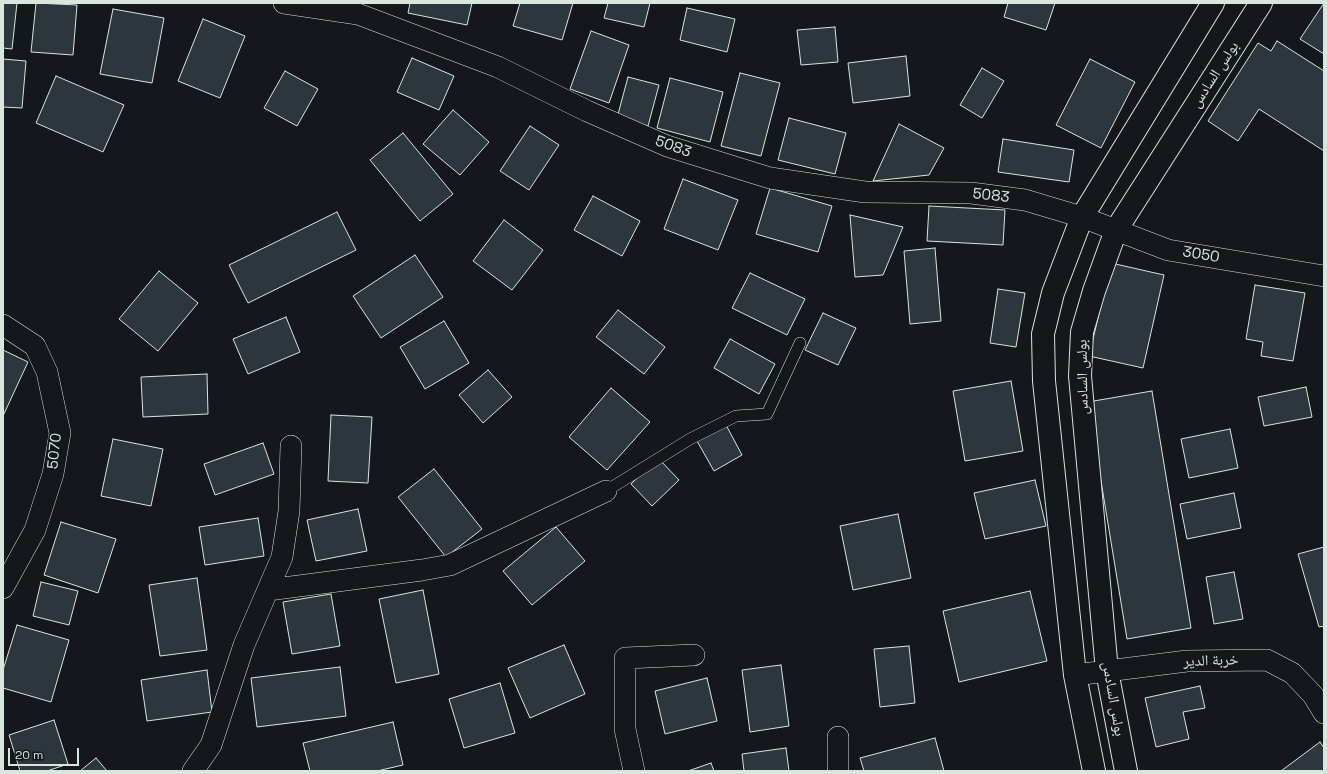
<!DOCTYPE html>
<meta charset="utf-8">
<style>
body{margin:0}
#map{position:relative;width:1327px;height:774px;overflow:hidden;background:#14181c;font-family:"Space Grotesk",sans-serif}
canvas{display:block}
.frame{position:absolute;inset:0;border:4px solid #d8e6dc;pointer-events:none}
.scale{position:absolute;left:8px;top:748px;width:71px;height:18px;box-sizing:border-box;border:2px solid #d8e6dc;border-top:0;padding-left:5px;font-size:12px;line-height:14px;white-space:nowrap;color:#d8e6dc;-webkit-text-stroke:3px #14181c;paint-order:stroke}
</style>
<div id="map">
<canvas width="1327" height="774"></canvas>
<div class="frame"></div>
<div class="scale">20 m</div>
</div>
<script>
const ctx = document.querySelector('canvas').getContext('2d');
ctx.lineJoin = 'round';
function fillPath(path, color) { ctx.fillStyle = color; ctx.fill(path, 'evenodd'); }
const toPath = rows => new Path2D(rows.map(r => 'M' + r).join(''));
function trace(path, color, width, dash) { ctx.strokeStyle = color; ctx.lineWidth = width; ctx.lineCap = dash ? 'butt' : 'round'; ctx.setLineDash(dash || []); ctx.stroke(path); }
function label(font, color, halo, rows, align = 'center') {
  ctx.font = font + ' "Space Grotesk","Noto Naskh Arabic",sans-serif'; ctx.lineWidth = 3; ctx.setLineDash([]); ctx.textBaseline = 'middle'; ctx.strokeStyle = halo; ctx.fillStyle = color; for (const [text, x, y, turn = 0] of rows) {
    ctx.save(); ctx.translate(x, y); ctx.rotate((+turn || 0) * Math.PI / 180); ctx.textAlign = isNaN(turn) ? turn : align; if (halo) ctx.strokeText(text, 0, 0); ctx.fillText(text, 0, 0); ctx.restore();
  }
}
const building = toPath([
 [3,3,17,3,12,49,3,48,3,3],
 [36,3,77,5,73,55,31,52,36,3],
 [410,3,472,3,467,25,408,13,410,3],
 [520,3,573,3,562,40,513,26,520,3],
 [608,3,650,3,644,27,604,18,608,3],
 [1008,3,1055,3,1046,30,1004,17,1008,3],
 [1324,3,1324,54,1300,39,1324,3],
 [687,8,735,19,727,52,680,40,687,8],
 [113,9,164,18,152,83,100,74,113,9],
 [203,19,245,36,220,98,178,81,203,19],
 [835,27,838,62,801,65,797,30,835,27],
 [591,31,629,45,609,103,570,89,591,31],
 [1277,41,1324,71,1324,151,1259,109,1238,141,1208,121,1258,43,1271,51,1277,41],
 [906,56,910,96,853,103,848,63,906,56],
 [412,58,454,76,439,110,397,92,412,58],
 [3,59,26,61,22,108,3,107,3,59],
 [1090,59,1135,82,1101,148,1056,125,1090,59],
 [982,68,1004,81,982,118,960,105,982,68],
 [285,71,318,89,297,126,264,108,285,71],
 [740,73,780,83,761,156,721,146,740,73],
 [56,76,124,105,103,152,36,123,56,76],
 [628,77,659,85,648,126,617,118,628,77],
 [670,78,723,92,710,142,657,128,670,78],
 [453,110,489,142,460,175,423,144,453,110],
 [789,118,846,133,835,174,778,160,789,118],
 [899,124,944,148,929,175,873,181,899,124],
 [530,126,559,145,529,190,500,171,530,126],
 [403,133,453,194,420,221,370,160,403,133],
 [1003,139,1074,150,1069,182,998,172,1003,139],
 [683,179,738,200,718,250,664,229,683,179],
 [770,188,832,206,818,252,756,234,770,188],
 [593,196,640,221,622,256,574,230,593,196],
 [929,206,1005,210,1003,245,927,241,929,206],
 [337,212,356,250,248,303,229,265,337,212],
 [850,215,903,227,883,275,855,277,850,215],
 [504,220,543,250,512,290,473,261,504,220],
 [935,248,941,321,910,324,904,251,935,248],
 [415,255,443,297,381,338,353,296,415,255],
 [1111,263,1164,275,1143,368,1089,356,1111,263],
 [159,271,198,303,158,351,119,319,159,271],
 [750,273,805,299,787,335,732,308,750,273],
 [1255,285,1305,293,1293,361,1261,356,1263,342,1246,339,1255,285],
 [998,289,1025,293,1016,347,990,343,998,289],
 [618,310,665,347,644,374,596,337,618,310],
 [823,313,856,328,838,365,805,350,823,313],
 [286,317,300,352,248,374,233,339,286,317],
 [444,321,469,363,425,389,400,347,444,321],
 [730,339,775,364,759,394,714,368,730,339],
 [3,350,28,362,3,416,3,350],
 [488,370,512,397,483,423,459,395,488,370],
 [207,374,208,414,143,417,141,377,207,374],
 [1011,381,1023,451,965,461,953,391,1011,381],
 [1306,387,1312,417,1264,426,1258,397,1306,387],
 [611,388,650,422,607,470,569,437,611,388],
 [1152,391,1191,628,1127,639,1088,402,1152,391],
 [331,415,372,417,368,483,328,481,331,415],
 [726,425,742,455,714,471,697,441,726,425],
 [1230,429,1238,468,1189,478,1181,439,1230,429],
 [113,439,163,449,151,506,101,496,113,439],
 [263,443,274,474,215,495,204,464,263,443],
 [658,458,679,480,652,506,631,484,658,458],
 [434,469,482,529,446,557,398,497,434,469],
 [1035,480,1046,526,985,539,974,493,1035,480],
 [1234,493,1241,528,1187,539,1180,504,1234,493],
 [358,509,367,551,316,561,307,520,358,509],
 [898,514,911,578,853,590,840,526,898,514],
 [258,518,264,556,205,565,199,527,258,518],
 [61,522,116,539,98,593,44,575,61,522],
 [556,527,585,561,532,605,503,571,556,527],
 [1324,547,1324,626,1319,627,1298,554,1324,547],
 [1234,572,1243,619,1214,624,1206,577,1234,572],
 [197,578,207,650,160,656,149,585,197,578],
 [41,582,78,591,69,625,33,616,41,582],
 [423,590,439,674,396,683,379,599,423,590],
 [1030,591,1047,661,959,682,943,611,1030,591],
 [331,594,340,646,292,654,283,602,331,594],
 [17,625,69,640,51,702,3,688,3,670,17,625],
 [564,645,585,694,530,718,508,668,564,645],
 [909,646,915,703,880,707,874,649,909,646],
 [781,665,789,726,750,732,742,670,781,665],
 [340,667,346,716,257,727,251,678,340,667],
 [207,670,212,712,147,721,141,680,207,670],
 [707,678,717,721,665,734,655,691,707,678],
 [500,683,515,733,464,748,449,699,500,683],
 [1200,686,1205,708,1183,712,1189,739,1156,747,1145,698,1200,686],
 [54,720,68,764,47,771,20,771,9,735,54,720],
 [393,722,403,765,377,771,310,771,303,743,393,722],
 [935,738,944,771,864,771,860,758,935,738],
 [1320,742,1324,748,1324,771,1281,771,1320,742],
 [786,748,789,771,744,771,742,754,786,748],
 [96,758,107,771,80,771,96,758],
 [711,763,714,771,688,771,711,763]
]);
const lane = toPath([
 [606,491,690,439,736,416,767,414,800,343]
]);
const street = toPath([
 [284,3,358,14,498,67,587,111,667,146,770,178,865,192,971,193,1025,200,1082,217,1168,250,1324,276],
 [3,325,35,346,47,372,60,433,53,474,35,530,3,588],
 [268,590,422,570,450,565,606,491],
 [1075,675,1187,661,1267,660,1292,673,1313,695,1324,713],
 [193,771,211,745,244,645,282,557,289,511,291,446],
 [634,771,625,729,625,658,694,655],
 [838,771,838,737]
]);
const secondary = toPath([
 [1094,771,1075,675,1044,381,1043,334,1053,293,1082,217,1213,3],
 [1126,771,1107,671,1080,376,1082,332,1094,291,1116,230,1261,3]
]);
const streetNames = [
 ["بولس السادس",1215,75,-57],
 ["5083",673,147,20],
 ["5083",991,196,6],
 ["3050",1201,255,9],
 ["بولس السادس",1083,377,-91],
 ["5070",55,451,-84],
 ["خربة الدير",1211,661,-2],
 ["بولس السادس",1113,699,80]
];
fillPath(building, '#2c363c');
trace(building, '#d8e6dc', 1);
trace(lane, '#d8e6dc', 12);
trace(street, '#d8e6dc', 22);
trace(secondary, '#d8e6dc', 24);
trace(lane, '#14181c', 11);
trace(street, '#14181c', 21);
trace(secondary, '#14181c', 22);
label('15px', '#d8e6dc', '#14181c', streetNames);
</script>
